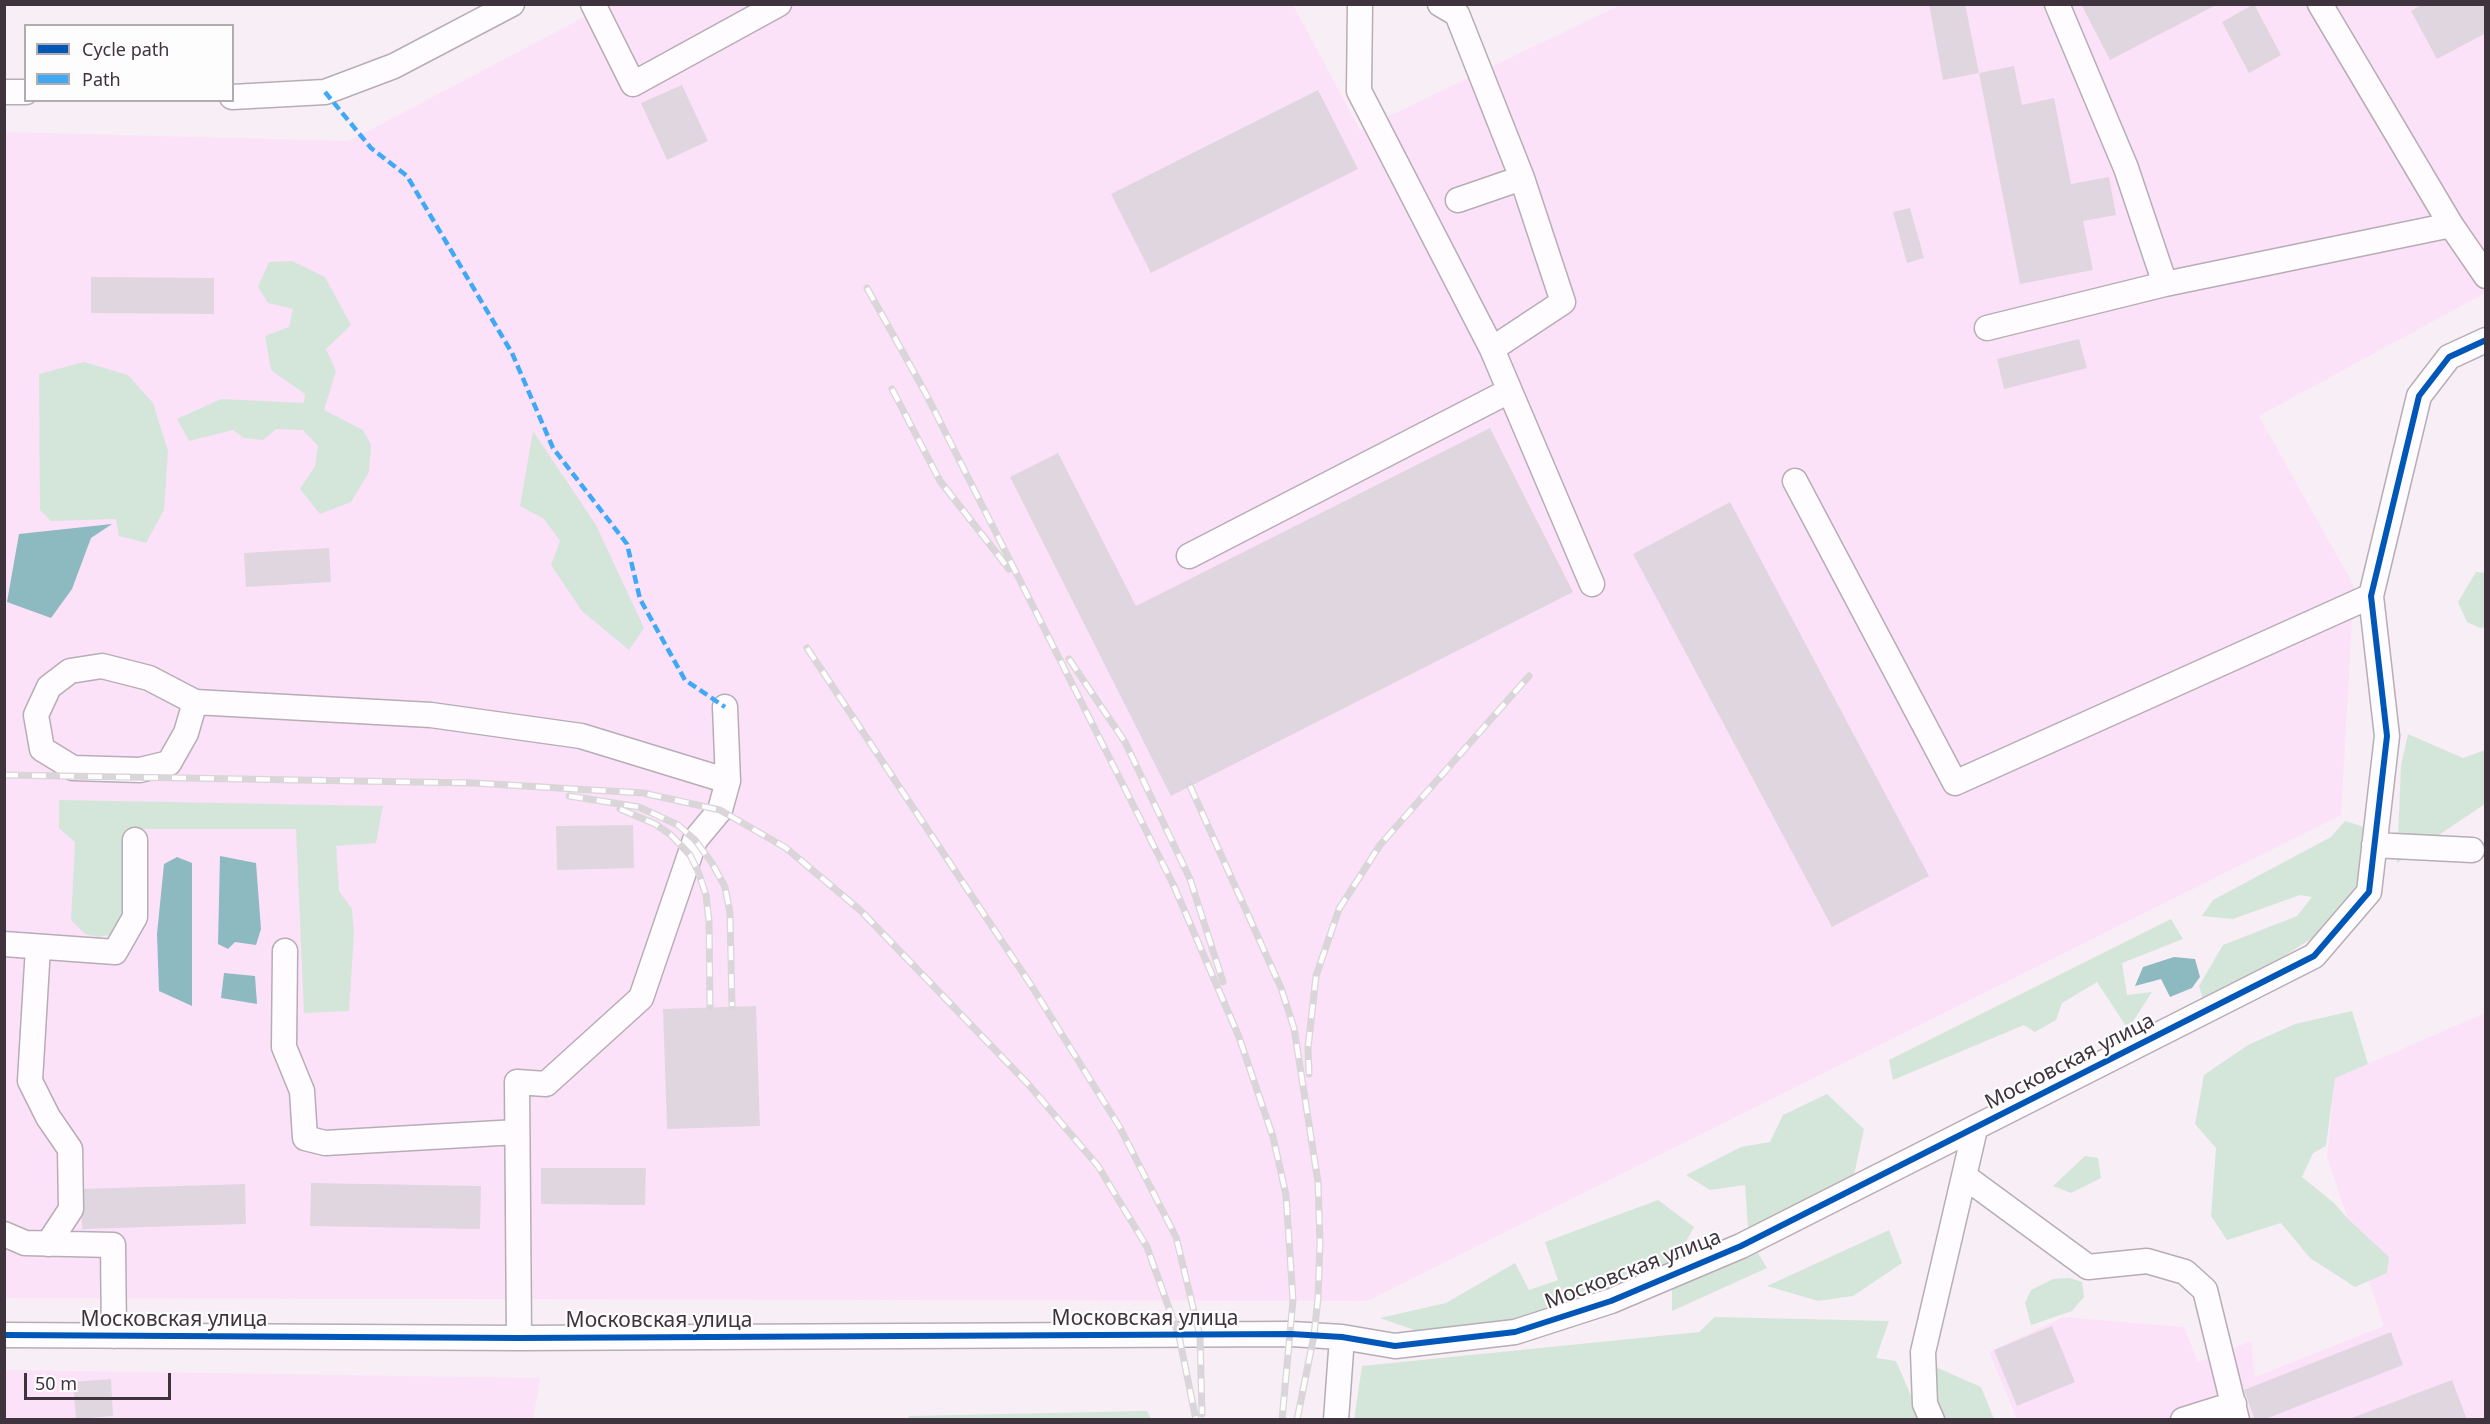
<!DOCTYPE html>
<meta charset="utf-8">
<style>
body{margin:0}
#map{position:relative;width:2490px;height:1424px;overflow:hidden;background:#f8eef6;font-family:"Noto Sans",sans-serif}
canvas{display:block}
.frame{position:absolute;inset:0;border:6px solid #3f333d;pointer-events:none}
.legend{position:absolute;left:24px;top:24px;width:210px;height:78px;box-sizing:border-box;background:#fdfdfd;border:2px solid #b1acb0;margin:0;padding:8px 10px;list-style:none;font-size:18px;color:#3f333d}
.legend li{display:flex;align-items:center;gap:12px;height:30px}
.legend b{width:30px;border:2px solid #b1acb0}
.scale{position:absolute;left:24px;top:1373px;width:147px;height:27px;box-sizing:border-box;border:3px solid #3f333d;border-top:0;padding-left:8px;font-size:18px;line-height:21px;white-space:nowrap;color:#3f333d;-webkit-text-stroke:4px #fdfdfd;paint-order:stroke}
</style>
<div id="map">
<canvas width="2490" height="1424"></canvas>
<div class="frame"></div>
<ul class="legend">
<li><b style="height:8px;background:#0057b8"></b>Cycle path</li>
<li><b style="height:8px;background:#3fa9f5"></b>Path</li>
</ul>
<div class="scale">50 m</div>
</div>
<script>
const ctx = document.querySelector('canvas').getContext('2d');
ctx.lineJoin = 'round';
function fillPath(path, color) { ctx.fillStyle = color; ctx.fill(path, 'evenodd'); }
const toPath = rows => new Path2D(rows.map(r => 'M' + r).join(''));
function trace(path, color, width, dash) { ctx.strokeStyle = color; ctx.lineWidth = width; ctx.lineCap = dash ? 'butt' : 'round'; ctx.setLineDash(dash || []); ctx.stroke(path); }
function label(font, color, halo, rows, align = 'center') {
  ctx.font = font + ' "Noto Sans",sans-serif'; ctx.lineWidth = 4.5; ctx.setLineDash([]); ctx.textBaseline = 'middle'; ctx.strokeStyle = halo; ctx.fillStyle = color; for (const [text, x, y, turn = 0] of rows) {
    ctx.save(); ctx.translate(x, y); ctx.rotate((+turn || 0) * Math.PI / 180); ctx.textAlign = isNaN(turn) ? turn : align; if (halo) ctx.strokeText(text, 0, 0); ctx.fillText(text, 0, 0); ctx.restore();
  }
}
const built = toPath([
 [607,5,1293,5,1360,130,1620,5,2485,5,2485,293,2259,416,2354,586,2341,815,1367,1301,5,1298,5,132,349,141],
 [2485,1013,2485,1419,2017,1419,1989,1352,2064,1317,2184,1327,2198,1362,2251,1341,2255,1377,2384,1326,2327,1157,2335,1078],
 [5,1370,540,1378,533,1419,5,1420]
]);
const green = toPath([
 [292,261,325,277,351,325,326,349,336,371,324,410,363,430,371,445,369,472,351,502,320,514,300,489,315,466,318,446,303,430,276,429,263,440,244,438,233,430,189,441,177,419,221,399,304,403,305,394,271,370,265,336,289,327,293,309,268,303,258,287,269,262],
 [84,362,128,375,153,403,168,451,164,510,146,543,119,536,116,519,51,521,40,510,39,374],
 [533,431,596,525,644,628,629,650,582,611,551,565,560,541,544,519,520,506],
 [2476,572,2485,573,2485,627,2480,628,2467,622,2458,602],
 [2408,734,2463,758,2485,750,2485,804,2397,863,2401,765],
 [59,800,383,806,376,843,336,846,339,891,352,909,354,933,349,1011,304,1013,296,829,128,829,123,915,114,934,98,937,85,934,71,920,75,842,59,828],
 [2345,821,2370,829,2355,889,2338,921,2263,970,2203,999,2199,986,2223,945,2297,916,2312,897,2300,895,2233,919,2202,916,2213,900,2331,837],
 [2171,919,2183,939,2122,963,2127,995,2152,992,2128,1029,2097,982,2062,1003,2056,1020,2035,1032,2024,1025,1893,1080,1889,1060],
 [2352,1011,2368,1064,2335,1078,2326,1146,2313,1153,2302,1177,2334,1203,2349,1220,2389,1257,2387,1273,2355,1287,2310,1258,2281,1223,2227,1240,2211,1216,2216,1148,2195,1124,2204,1075,2248,1045,2295,1024],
 [1827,1094,1864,1129,1854,1175,1748,1228,1745,1185,1710,1190,1686,1175,1741,1147,1770,1142,1783,1115],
 [2085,1156,2098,1158,2101,1178,2071,1193,2053,1186],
 [1658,1200,1694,1227,1674,1263,1546,1309,1490,1327,1420,1332,1380,1318,1446,1303,1515,1263,1529,1290,1558,1280,1545,1242],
 [1889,1230,1902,1263,1853,1296,1818,1301,1767,1286],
 [1758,1253,1767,1268,1672,1311,1672,1289],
 [2070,1278,2082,1282,2084,1297,2072,1311,2031,1325,2025,1303,2031,1290,2053,1279],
 [1715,1317,1889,1321,1876,1358,1896,1361,1921,1419,1354,1420,1362,1366,1699,1332],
 [1931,1365,1981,1387,1994,1419,1937,1419],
 [1147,1411,1151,1419,908,1419,909,1416]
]);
const water = toPath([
 [112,524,91,538,72,589,51,618,7,602,19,534],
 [220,856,256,863,261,929,256,945,235,942,228,949,218,944],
 [177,857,192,863,192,1006,159,991,157,934,164,864],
 [2174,957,2195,959,2200,977,2192,988,2170,997,2161,979,2135,986,2143,967],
 [224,973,255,976,257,1004,221,998]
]);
const building = toPath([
 [1929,4,1965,4,1979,73,1943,80],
 [2081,4,2218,4,2110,60],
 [2254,4,2281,55,2249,73,2222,22],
 [2423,4,2486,4,2486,33,2437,59,2411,11],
 [2014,66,2022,105,2054,98,2071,184,2109,177,2116,215,2083,221,2093,270,2020,284,1979,73],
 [682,85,708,141,667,160,641,103],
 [1318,90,1358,169,1151,273,1111,194],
 [1910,208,1924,258,1907,263,1893,212],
 [91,277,214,278,214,314,91,313],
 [2079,339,2087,368,2004,389,1997,359],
 [1490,428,1573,592,1171,796,1010,477,1058,453,1136,606],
 [1730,502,1929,876,1832,927,1633,554],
 [329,548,331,582,246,587,244,553],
 [633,825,634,868,557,870,556,826],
 [756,1006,760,1126,667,1129,663,1009],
 [541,1168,646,1168,645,1205,541,1204],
 [311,1183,481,1186,480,1229,310,1226],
 [245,1184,246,1224,82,1229,81,1189],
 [2052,1326,2075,1382,2017,1406,1994,1350],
 [2391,1332,2403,1365,2263,1420,2255,1420,2244,1390],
 [111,1379,113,1416,76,1419,73,1382],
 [2452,1380,2467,1420,2349,1420,2349,1419]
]);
const minor = toPath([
 [593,4,633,84,779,4],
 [1360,4,1359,91,1492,349,1592,584],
 [1440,4,1457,14,1522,178,1563,302,1492,349],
 [2057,4,2126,168,2165,284],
 [2320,4,2451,225,2486,276],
 [4,92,26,92],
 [232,97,325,92,394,66,512,4],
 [1458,200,1522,178],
 [1987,328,2165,284,2451,225],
 [1795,481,1955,783,2371,596],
 [1189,556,1509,391],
 [195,702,186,733,169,763,140,770,73,768,42,749,36,715,49,687,70,671,102,666,149,678,195,702,431,715,581,736,728,781],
 [2374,845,2472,850],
 [4,944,115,952,135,917,135,840],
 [38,947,30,1081,48,1117,70,1149,71,1209,48,1244],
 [285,951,284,1047,302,1091,305,1138,325,1143,517,1132],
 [1964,1176,2088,1267,2147,1261,2185,1272,2205,1290,2237,1420],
 [4,1234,25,1243,113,1245,114,1336],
 [4,1335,519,1338,1291,1334,1342,1337,1395,1346,1515,1332,1611,1301,1741,1246,2314,956,2369,892,2387,736,2371,596,2419,396,2449,357,2486,340],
 [519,1338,517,1082,546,1084,641,998,695,840,720,810,728,781,725,707],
 [1336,1420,1342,1337],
 [1932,1420,1925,1404,1923,1352,1975,1129],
 [2183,1420,2234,1404]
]);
const rail = toPath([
 [867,288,925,392,1173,884,1239,1037,1273,1137,1286,1195,1293,1300,1282,1420],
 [892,389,940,481,1009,569],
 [807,648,1031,985,1119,1126,1176,1237,1200,1336,1202,1414],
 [1069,659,1125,742,1190,879,1223,982],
 [4,775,474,783,643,793,720,810,786,848,860,910,1028,1084,1098,1166,1147,1247,1179,1336,1196,1420],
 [1190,786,1281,988,1294,1028,1318,1182,1320,1242,1318,1298,1314,1335,1297,1420],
 [569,796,639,807,678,825,695,840,712,863,725,887,730,913,732,1006],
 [620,809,655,824,671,835,690,855,698,871,706,895,709,921,710,1007],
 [1309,1074,1308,1048,1316,976,1339,909,1380,845,1529,676]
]);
const quiet = toPath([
 [325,92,371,148,407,176,512,353,553,448,627,544,640,599,685,680,725,707]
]);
const cycleway = toPath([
 [4,1335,519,1338,1291,1334,1342,1337,1395,1346,1515,1332,1611,1301,1741,1246,2314,956,2369,892,2387,736,2371,596,2419,396,2449,357,2486,340]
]);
const streetNames = [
 ["Московская улица",2070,1062,-27],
 ["Московская улица",1633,1270,-21],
 ["Московская улица",1145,1319],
 ["Московская улица",174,1320],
 ["Московская улица",659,1321]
];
fillPath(built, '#fbe2f8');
fillPath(green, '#d4e6da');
fillPath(water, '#8db9c1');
fillPath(building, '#e0d6df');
trace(minor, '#b7adb5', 27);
trace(minor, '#fefcfe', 24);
trace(rail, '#d9d5d8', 7);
trace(rail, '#fdfdfd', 4.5, [14]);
trace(quiet, '#3fa9f5', 4.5, [9, 4.5]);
trace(cycleway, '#0057b8', 6);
label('21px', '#3f333d', '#fdfdfd', streetNames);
</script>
